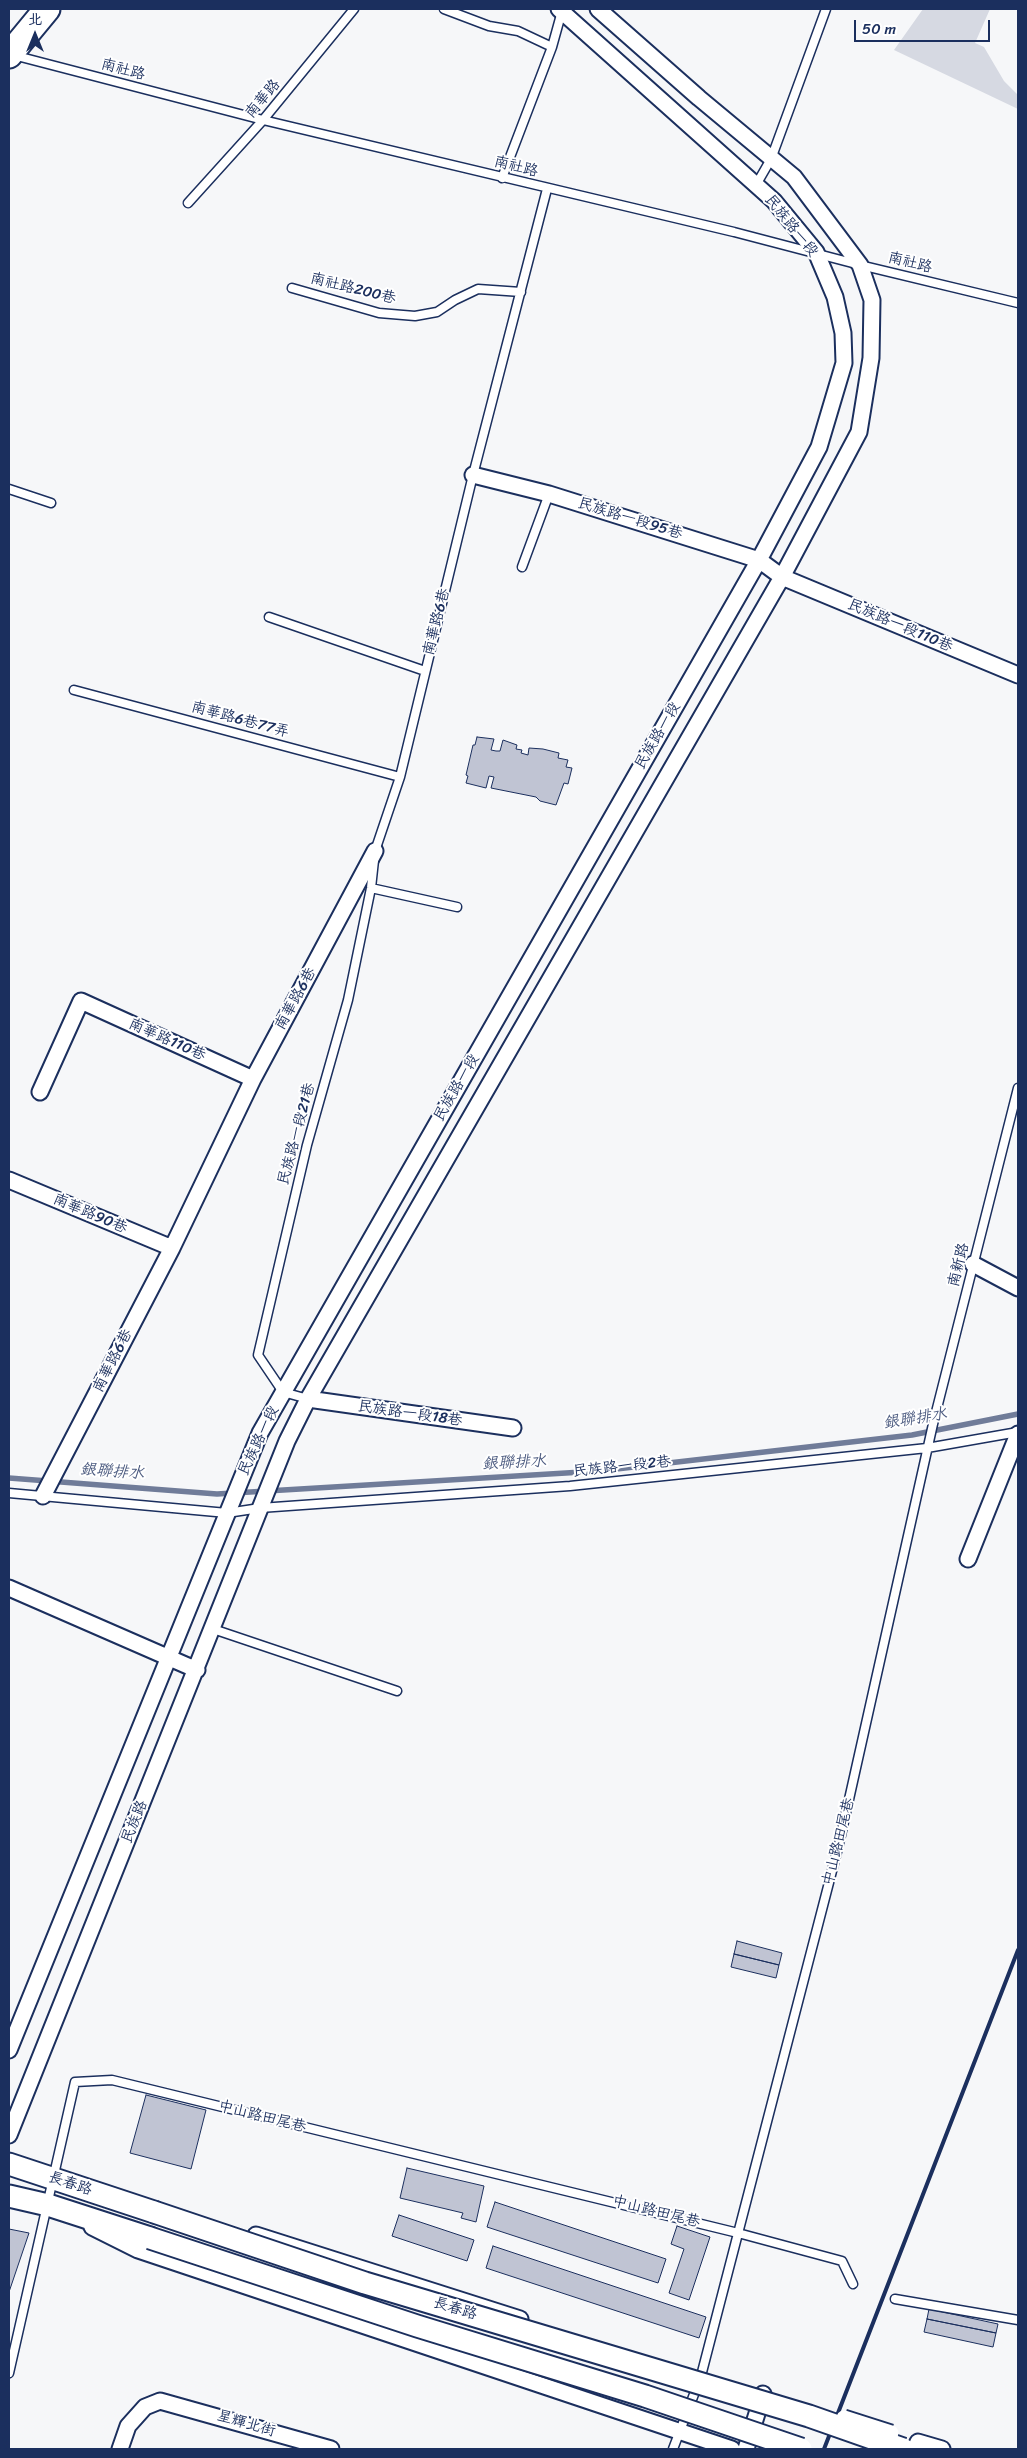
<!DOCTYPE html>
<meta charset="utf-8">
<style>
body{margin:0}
#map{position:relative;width:1027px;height:2458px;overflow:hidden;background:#f6f7f9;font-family:Sriracha,"LXGW WenKai TC",sans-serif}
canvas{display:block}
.frame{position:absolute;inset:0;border:10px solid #1b2f5e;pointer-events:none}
.north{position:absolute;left:10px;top:10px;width:50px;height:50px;-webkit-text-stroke:4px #fff;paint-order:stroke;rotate:0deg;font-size:14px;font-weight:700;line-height:20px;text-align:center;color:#1b2f5e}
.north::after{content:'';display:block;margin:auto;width:18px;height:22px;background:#1b2f5e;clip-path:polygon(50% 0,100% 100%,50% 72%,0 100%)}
.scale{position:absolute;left:854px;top:20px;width:136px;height:22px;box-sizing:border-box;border:2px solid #1b2f5e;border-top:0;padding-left:6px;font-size:15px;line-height:18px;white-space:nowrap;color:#1b2f5e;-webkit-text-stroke:4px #fff;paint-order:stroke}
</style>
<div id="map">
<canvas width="1027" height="2458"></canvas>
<div class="frame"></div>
<div class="north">北</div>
<div class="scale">50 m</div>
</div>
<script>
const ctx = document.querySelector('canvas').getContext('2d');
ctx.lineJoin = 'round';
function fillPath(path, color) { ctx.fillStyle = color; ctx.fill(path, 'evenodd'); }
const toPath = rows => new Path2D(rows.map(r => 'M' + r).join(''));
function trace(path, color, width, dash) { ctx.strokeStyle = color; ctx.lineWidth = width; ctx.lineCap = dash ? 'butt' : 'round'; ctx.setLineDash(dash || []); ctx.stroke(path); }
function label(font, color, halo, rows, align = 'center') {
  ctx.font = font + ' Sriracha,"LXGW WenKai TC",sans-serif'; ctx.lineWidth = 4; ctx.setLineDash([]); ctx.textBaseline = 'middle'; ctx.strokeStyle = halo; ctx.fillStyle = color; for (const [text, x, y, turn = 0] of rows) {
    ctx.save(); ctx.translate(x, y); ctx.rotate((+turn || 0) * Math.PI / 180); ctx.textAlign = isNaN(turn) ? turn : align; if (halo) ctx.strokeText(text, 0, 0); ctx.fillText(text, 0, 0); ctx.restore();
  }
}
const green = toPath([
 [923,9,990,9,975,43,984,47,1004,81,1018,95,1018,109,894,50]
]);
const stream = toPath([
 [9,1478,217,1494,599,1471,912,1435,1018,1414]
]);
const building = toPath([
 [477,737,494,739,491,750,496,751,500,751,503,740,517,745,516,749,522,750,521,753,528,755,529,748,543,749,559,753,558,758,568,760,566,767,572,768,568,784,564,783,556,805,540,801,536,797,491,788,494,777,489,776,486,788,466,783,468,776,466,775,473,745,475,745,477,737],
 [737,1941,782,1953,779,1965,734,1954,737,1941],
 [734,1954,779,1965,776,1978,731,1967,734,1954],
 [146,2095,206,2110,191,2169,130,2153,146,2095],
 [407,2168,484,2186,476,2222,461,2218,463,2213,400,2198,407,2168],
 [495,2202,666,2259,658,2283,487,2227,495,2202],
 [399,2215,474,2240,467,2261,392,2236,399,2215],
 [677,2226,710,2237,689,2300,669,2293,684,2249,671,2244,677,2226],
 [9,2229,29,2233,9,2292,9,2229],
 [493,2246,706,2317,699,2338,486,2268,493,2246],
 [929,2309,998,2324,996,2333,927,2319,929,2309],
 [927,2319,996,2333,993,2347,924,2332,927,2319]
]);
const lane = toPath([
 [444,9,489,26,518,31,552,47,562,11],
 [13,55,263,120,734,232,860,265,1018,303],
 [502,178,552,47],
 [756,185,771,159,826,9],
 [188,203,263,120,354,9],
 [292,288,379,313,415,316,437,312,455,300,478,289,521,292],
 [9,489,51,503],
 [522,567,549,494],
 [269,617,425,671],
 [74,690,400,777],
 [371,888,457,907],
 [308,1399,283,1392,258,1355,307,1145,348,1000,371,888,375,851,400,777,473,475,547,189],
 [9,1493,227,1513,260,1508,570,1486,927,1448,1018,1432],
 [213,1629,397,1691],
 [895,2299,1018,2320],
 [9,2373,75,2082,112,2080,738,2233,842,2261,853,2284],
 [673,2449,701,2376,839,1844,933,1424,1018,1088]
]);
const street = toPath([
 [473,475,549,494,759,560,782,577,1018,675],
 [40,1092,81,1001,253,1079],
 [9,1180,172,1248],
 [973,1264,1018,1288],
 [308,1399,513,1428],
 [43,1496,172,1248,253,1079,375,851],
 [968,1559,1018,1434],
 [9,1588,197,1670],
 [9,2050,260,1433,759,560,819,447,844,363,843,333,835,297,816,252,774,201,559,9],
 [9,2135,287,1441,308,1399,782,577,859,432,871,358,872,300,860,265,794,177,699,98,598,9],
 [92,2227,138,2250,732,2449],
 [256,2235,520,2319],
 [120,2449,128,2426,145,2407,160,2401,331,2449],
 [746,2449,763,2394],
 [915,2449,918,2442,942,2449]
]);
const secondary = toPath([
 [9,2164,154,2212],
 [9,2196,48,2205,150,2238]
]);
const primary = toPath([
 [9,55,47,9]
]);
const rail = toPath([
 [824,2449,1018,1950]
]);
const streetBridge = toPath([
 [844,2418,891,2433]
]);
const secondaryBridge = toPath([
 [154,2212,365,2283,809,2416,903,2449],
 [150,2238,417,2326,645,2396,801,2449]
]);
const streetNames = [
 ["南社路",123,70,15],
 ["南華路",263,99,-50],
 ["南社路",516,167,14],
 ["民族路一段",791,226,51],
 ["南社路",910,263,14],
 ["南社路200巷",353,289,14],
 ["民族路一段95巷",630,519,17],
 ["南華路6巷",437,622,-76],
 ["民族路一段110巷",900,626,23],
 ["南華路6巷77弄",240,720,15],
 ["民族路一段",658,736,-60],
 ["南華路6巷",296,999,-61],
 ["南華路110巷",167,1040,24],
 ["民族路一段",457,1088,-60],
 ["民族路一段21巷",297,1134,-75],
 ["南華路90巷",90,1214,23],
 ["南新路",959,1265,-76],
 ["南華路6巷",113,1361,-63],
 ["民族路一段18巷",410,1414,8],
 ["民族路一段",259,1441,-65],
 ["民族路一段2巷",622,1467,-6],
 ["民族路",135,1822,-68],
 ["中山路田尾巷",839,1842,-76],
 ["中山路田尾巷",262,2117,14],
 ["長春路",70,2184,18],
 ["中山路田尾巷",656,2212,14],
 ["長春路",455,2309,17],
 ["星輝北街",246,2424,16]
];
const waterNames = [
 ["銀聯排水",915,1419,-9],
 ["銀聯排水",514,1463,-3],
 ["銀聯排水",112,1472,4]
];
fillPath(green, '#d6d9e2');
trace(stream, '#707c99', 5.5);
fillPath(building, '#c0c4d3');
trace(building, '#1b2f5e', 1);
trace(lane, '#1b2f5e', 11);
trace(street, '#1b2f5e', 19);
trace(secondary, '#1b2f5e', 25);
trace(primary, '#1b2f5e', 29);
trace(lane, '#fff', 8);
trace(street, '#fff', 15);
trace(secondary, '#fff', 21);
trace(primary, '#fff', 25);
trace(rail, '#1b2f5e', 4);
trace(streetBridge, '#1b2f5e', 19, []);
trace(secondaryBridge, '#1b2f5e', 25, []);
trace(streetBridge, '#fff', 15);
trace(secondaryBridge, '#fff', 21);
label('15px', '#1b2f5e', '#fff', streetNames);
label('italic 16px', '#4d5c81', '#fff', waterNames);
</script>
